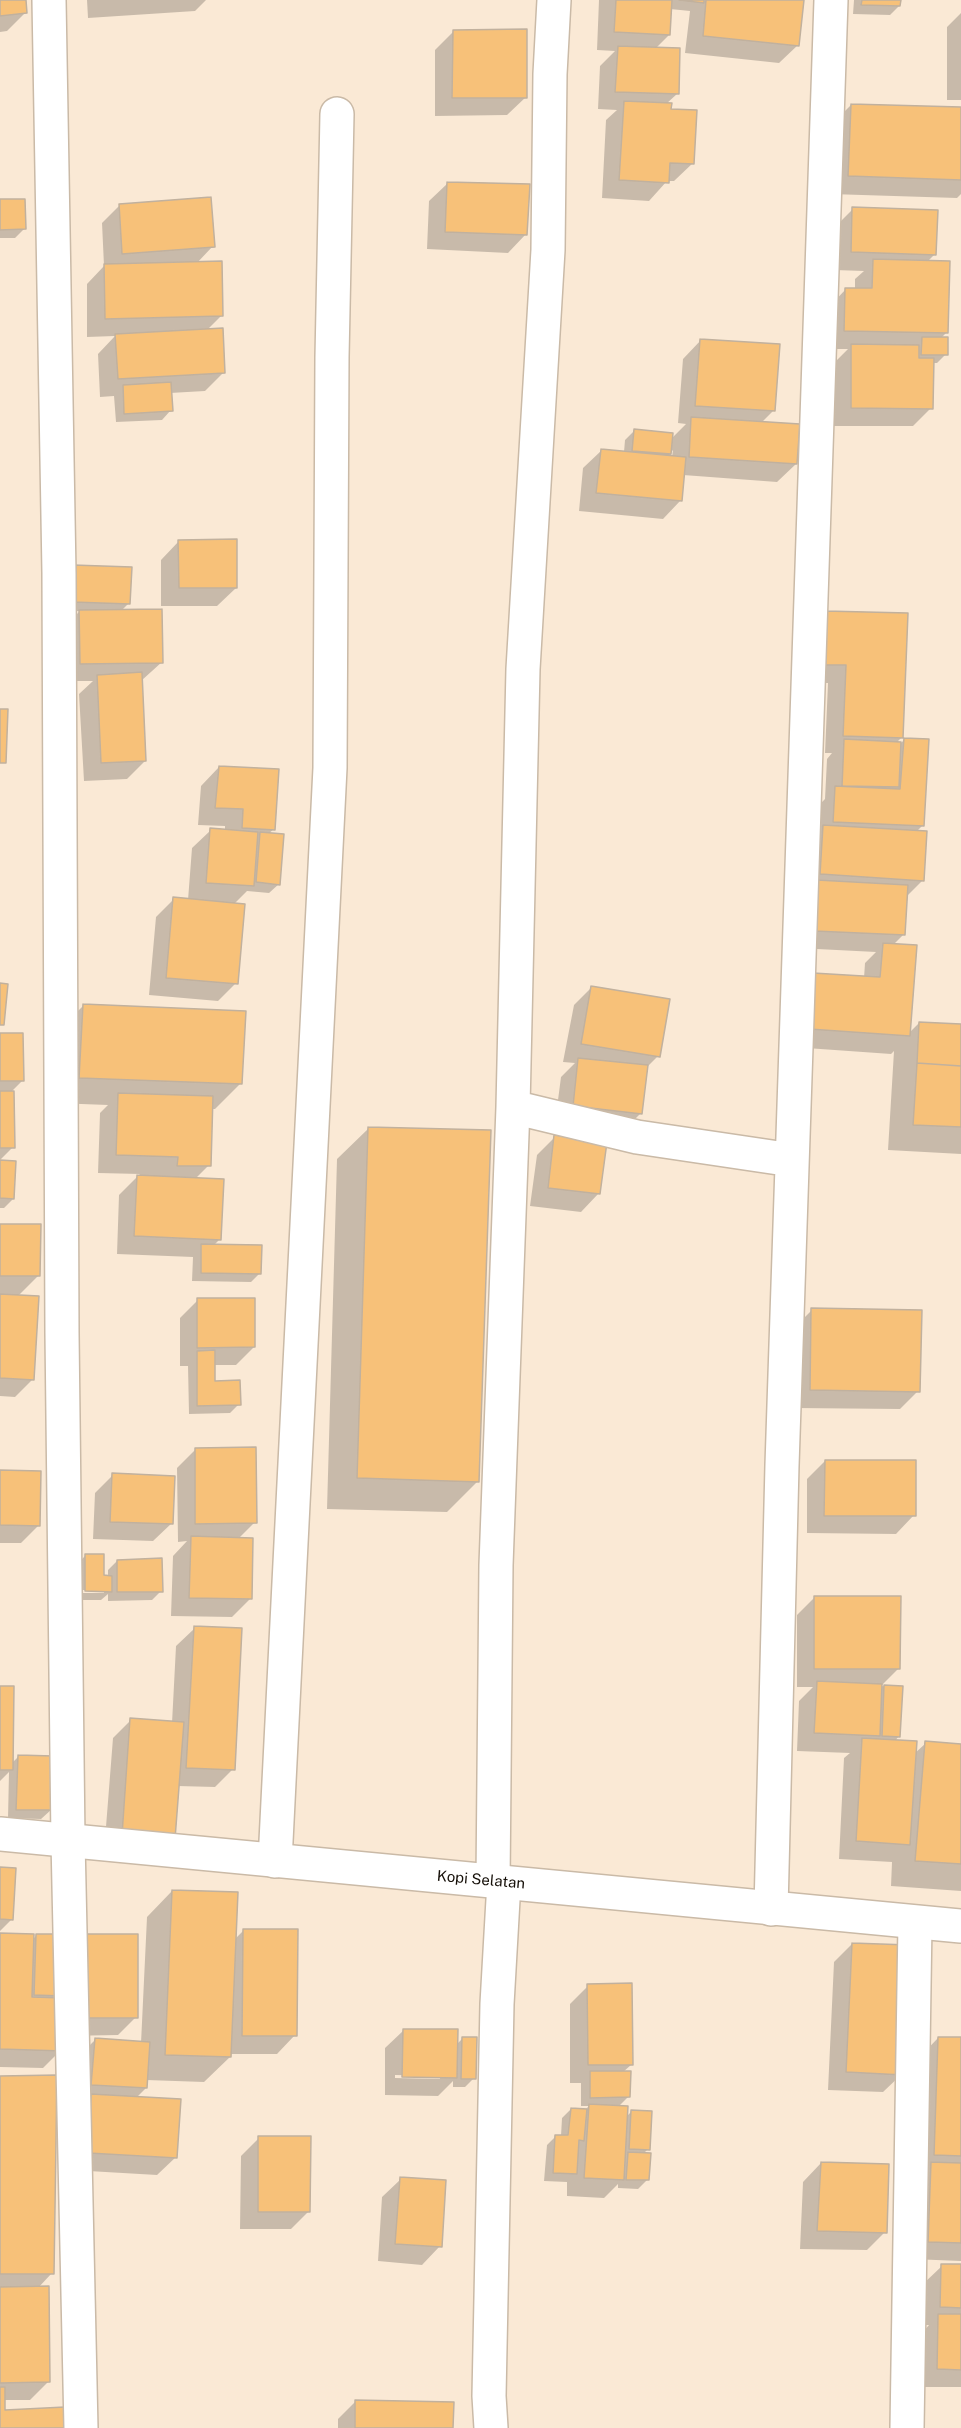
<!DOCTYPE html>
<style>
body{margin:0}
canvas{display:block;background:#fae9d5}
</style>
<canvas width="961" height="2428"></canvas>
<script>
const ctx = document.querySelector('canvas').getContext('2d');
ctx.lineJoin = 'round';
function fillPath(path, color) { ctx.fillStyle = color; ctx.fill(path, 'evenodd'); }
const toPath = rows => new Path2D(rows.map(r => 'M' + r).join(''));
function trace(path, color, width, dash) { ctx.strokeStyle = color; ctx.lineWidth = width; ctx.lineCap = dash ? 'butt' : 'round'; ctx.setLineDash(dash || []); ctx.stroke(path); }
function label(font, color, halo, rows, align = 'center') {
  ctx.font = font + ' "Public Sans",sans-serif'; ctx.lineWidth = 4.5; ctx.setLineDash([]); ctx.textBaseline = 'middle'; ctx.strokeStyle = halo; ctx.fillStyle = color; for (const [text, x, y, turn = 0] of rows) {
    ctx.save(); ctx.translate(x, y); ctx.rotate((+turn || 0) * Math.PI / 180); ctx.textAlign = isNaN(turn) ? turn : align; if (halo) ctx.strokeText(text, 0, 0); ctx.fillText(text, 0, 0); ctx.restore();
  }
}
const shadow = toPath([
 [0,0,24,0,25,13,7,31,0,32],
 [87,0,206,0,195,11,88,18],
 [599,0,803,0,798,45,779,63,685,53,690,11,670,9,669,35,655,49,677,94,666,104,693,163,674,181,667,181,649,201,602,198,606,120,617,110,598,109,600,66,615,51,597,50],
 [854,0,899,0,899,6,890,15,853,14],
 [961,13,961,100,947,100,947,27],
 [453,32,526,97,507,115,435,116,435,50],
 [851,105,961,109,961,194,957,198,830,194,833,123],
 [448,183,526,234,508,253,427,249,429,201],
 [0,201,24,229,15,238,0,238],
 [120,205,213,246,196,264,221,316,207,330,223,373,205,391,170,393,171,410,162,420,116,422,114,396,100,397,98,354,115,336,87,337,87,284,104,266,102,223],
 [853,209,935,254,927,262,947,332,940,339,946,354,937,363,933,363,931,408,913,426,833,426,833,364,848,349,826,349,828,308,846,289,855,290,855,279,864,271,834,270,835,227],
 [701,340,774,410,761,423,796,464,777,482,683,475,681,500,663,519,579,511,583,468,602,450,624,452,625,440,634,431,671,439,686,424,678,423,683,359],
 [673,450,672,457,667,457],
 [179,541,236,588,217,606,161,606,161,560],
 [65,576,129,603,121,611,162,662,141,681,145,761,127,779,84,781,79,694,93,681,62,681,61,630,80,611,63,611],
 [825,612,902,737,896,743,901,743,904,740,923,825,916,832,923,880,906,897,903,935,893,945,909,1033,919,1023,961,1025,961,1154,888,1150,894,1051,891,1054,792,1047,864,978,865,963,876,952,797,948,818,806,825,799,827,759,832,753,825,753,828,683,805,683],
 [219,767,274,829,268,834,279,884,269,893,247,891,234,904,236,983,218,1001,149,995,156,917,174,899,188,900,192,848,211,830,225,831,225,826,198,825,201,786],
 [592,987,658,1056,646,1068,641,1113,623,1131,555,1123,561,1077,575,1063,563,1062,574,1005],
 [83,1006,241,1083,215,1109,211,1109,209,1165,195,1179,219,1240,213,1246,260,1273,251,1282,192,1281,193,1257,117,1254,119,1195,140,1174,98,1173,100,1113,108,1105,54,1103,58,1031],
 [0,1035,22,1081,12,1091,13,1147,0,1160],
 [369,1128,478,1481,447,1512,327,1509,337,1159],
 [555,1137,599,1193,581,1212,530,1206,537,1155],
 [0,1161,13,1199,4,1208,0,1208],
 [0,1225,38,1276,18,1296,33,1379,15,1397,0,1396],
 [198,1300,254,1347,236,1365,214,1365,214,1383,239,1404,230,1413,189,1414,188,1366,180,1366,180,1318],
 [812,1310,918,1391,900,1409,793,1408,794,1328],
 [195,1450,255,1522,238,1539,250,1599,232,1617,171,1616,173,1556,187,1541,178,1542,177,1468],
 [825,1461,914,1515,896,1534,807,1533,807,1479],
 [0,1472,39,1525,21,1543,0,1543],
 [113,1475,172,1523,153,1541,93,1539,95,1493],
 [85,1556,102,1577,108,1577,108,1570,117,1561,161,1591,152,1600,108,1601,108,1594,101,1600,76,1600,76,1565],
 [77,1590,104,1590,104,1593,77,1593],
 [815,1597,898,1669,881,1686,901,1687,899,1736,894,1742,914,1754,926,1743,961,1745,961,1891,891,1886,892,1862,839,1859,844,1758,850,1753,797,1751,799,1701,813,1687,797,1687,797,1615],
 [195,1628,233,1769,215,1787,177,1786,104,1852,113,1738,131,1720,172,1723,176,1646],
 [0,1688,12,1763,19,1756,51,1810,41,1819,8,1818,9,1772,0,1781],
 [0,1868,12,1919,0,1931],
 [172,1891,234,1940,244,1930,295,2035,277,2054,230,2054,230,2057,204,2082,146,2080,146,2088,136,2098,176,2157,157,2175,71,2170,77,2058,95,2040,141,2043,147,1917],
 [0,1934,32,1940,36,1936,136,2017,118,2035,65,2036,61,2050,43,2068,0,2067],
 [852,1944,902,2074,883,2092,828,2090,834,1962],
 [588,1986,631,2065,623,2072,629,2096,618,2107,626,2117,632,2111,648,2149,643,2154,647,2180,638,2189,618,2188,618,2184,604,2198,567,2196,567,2182,544,2181,547,2145,556,2136,561,2136,562,2118,571,2109,585,2110,589,2106,581,2106,581,2083,570,2083,570,2004],
 [404,2030,457,2044,463,2038,474,2078,465,2087,453,2087,453,2081,438,2096,385,2095,385,2048],
 [395,2075,440,2076,440,2079,395,2078],
 [938,2038,961,2039,961,2261,911,2259,913,2064],
 [0,2077,52,2273,38,2288,49,2381,30,2400,4,2400,4,2411,64,2428,0,2428],
 [259,2138,309,2211,291,2229,240,2229,241,2156],
 [821,2163,885,2232,867,2250,800,2249,803,2182],
 [401,2179,440,2246,422,2265,378,2261,382,2197],
 [942,2266,961,2266,961,2387,920,2387,921,2334,929,2325,923,2325,923,2284],
 [356,2401,452,2428,338,2428,338,2419]
]);
const building = toPath([
 [0,0,26,0,27,13,0,16,0,0],
 [616,0,672,0,670,35,614,32,616,0],
 [679,0,704,0,704,3,679,0],
 [706,0,804,0,799,46,703,36,706,0],
 [862,0,901,0,900,6,861,5,862,0],
 [527,29,527,98,452,98,453,30,527,29],
 [618,46,680,48,679,94,615,92,618,46],
 [624,101,672,103,671,109,697,110,694,164,670,163,669,183,619,180,624,101],
 [851,104,961,107,961,180,848,176,851,104],
 [447,182,530,184,527,235,445,232,447,182],
 [211,197,215,247,122,254,119,204,211,197],
 [0,199,25,199,26,229,0,230,0,199],
 [852,207,938,210,936,255,851,252,852,207],
 [873,259,950,261,948,333,844,331,845,288,872,288,873,259],
 [222,261,223,316,105,319,104,264,222,261],
 [223,328,225,373,118,379,115,334,223,328],
 [922,337,948,337,948,355,921,355,922,337],
 [700,339,780,344,775,411,695,406,700,339],
 [851,344,919,345,919,358,934,358,933,409,851,408,851,344],
 [171,382,173,411,124,414,123,385,171,382],
 [691,417,800,424,797,464,689,457,691,417],
 [634,429,673,433,671,454,632,451,634,429],
 [601,449,686,457,682,501,596,493,601,449],
 [237,539,237,588,179,588,178,540,237,539],
 [73,565,132,567,130,604,72,602,73,565],
 [162,609,163,663,80,664,79,610,162,609],
 [825,611,908,613,903,738,843,736,846,665,823,665,825,611],
 [142,672,146,761,101,763,97,675,142,672],
 [0,709,8,709,6,763,0,763,0,709],
 [904,738,929,739,924,826,833,822,835,786,900,789,904,738],
 [844,739,901,742,899,787,842,786,844,739],
 [219,766,279,769,275,830,242,828,243,809,215,808,219,766],
 [823,825,927,831,924,881,820,874,823,825],
 [210,828,258,832,254,886,206,883,210,828],
 [260,832,284,834,280,885,256,882,260,832],
 [817,880,908,885,905,935,814,931,817,880],
 [173,897,245,904,238,984,166,978,173,897],
 [883,943,917,945,910,1036,809,1029,813,973,880,977,883,943],
 [0,983,8,984,4,1025,0,1025,0,983],
 [591,986,670,999,660,1057,581,1044,591,986],
 [83,1004,246,1011,242,1084,79,1078,83,1004],
 [919,1022,961,1024,961,1066,917,1063,919,1022],
 [0,1033,23,1033,24,1081,0,1081,0,1033],
 [578,1058,648,1065,642,1114,573,1106,578,1058],
 [917,1063,961,1066,961,1127,913,1125,917,1063],
 [0,1091,14,1091,15,1148,0,1148,0,1091],
 [118,1093,213,1096,211,1166,177,1166,178,1157,116,1155,118,1093],
 [368,1127,491,1130,479,1482,357,1478,368,1127],
 [554,1135,607,1142,600,1194,548,1188,554,1135],
 [0,1160,16,1161,14,1199,0,1198,0,1160],
 [137,1175,224,1179,221,1240,134,1236,137,1175],
 [0,1224,41,1224,40,1276,0,1276,0,1224],
 [201,1244,262,1245,261,1274,201,1273,201,1244],
 [0,1294,39,1296,34,1380,0,1378,0,1294],
 [197,1298,255,1298,255,1347,197,1348,197,1298],
 [811,1308,922,1310,920,1392,810,1390,811,1308],
 [215,1350,215,1381,240,1380,241,1405,197,1406,197,1351,215,1350],
 [256,1447,257,1523,195,1524,195,1448,256,1447],
 [825,1460,916,1460,916,1516,824,1516,825,1460],
 [0,1470,41,1471,40,1526,0,1525,0,1470],
 [112,1473,175,1476,173,1524,110,1522,112,1473],
 [191,1536,253,1538,252,1599,189,1598,191,1536],
 [85,1554,104,1554,104,1575,112,1576,112,1592,85,1591,85,1554],
 [162,1558,163,1592,117,1592,117,1560,162,1558],
 [814,1596,901,1596,900,1669,814,1669,814,1596],
 [194,1626,242,1628,235,1770,186,1768,194,1626],
 [817,1681,882,1684,880,1736,814,1733,817,1681],
 [884,1685,903,1686,900,1737,882,1736,884,1685],
 [0,1686,14,1686,13,1770,0,1770,0,1686],
 [130,1718,184,1722,175,1839,122,1835,130,1718],
 [862,1738,917,1741,910,1845,856,1841,862,1738],
 [925,1741,961,1744,961,1864,915,1861,925,1741],
 [18,1755,53,1756,52,1810,16,1810,18,1755],
 [0,1867,16,1868,13,1920,0,1919,0,1867],
 [172,1890,238,1892,231,2057,165,2055,172,1890],
 [243,1929,298,1929,297,2036,242,2036,243,1929],
 [0,1933,34,1934,32,1997,64,1998,63,2051,0,2049,0,1933],
 [36,1934,63,1934,62,1996,34,1995,36,1934],
 [82,1934,138,1934,138,2018,82,2018,82,1934],
 [852,1943,909,1945,903,2075,846,2072,852,1943],
 [632,1983,633,2065,588,2065,587,1984,632,1983],
 [403,2029,458,2029,457,2078,402,2077,403,2029],
 [462,2037,477,2037,476,2079,461,2079,462,2037],
 [938,2037,961,2037,961,2156,934,2155,938,2037],
 [95,2038,150,2042,147,2088,91,2085,95,2038],
 [590,2071,631,2071,630,2097,590,2098,590,2071],
 [57,2075,54,2274,0,2274,0,2076,57,2075],
 [91,2094,181,2099,177,2158,88,2153,91,2094],
 [589,2104,628,2106,624,2180,584,2178,589,2104],
 [571,2108,587,2109,584,2141,579,2140,577,2174,553,2173,555,2135,568,2135,571,2108],
 [631,2110,652,2111,650,2150,629,2149,631,2110],
 [258,2136,311,2136,310,2212,258,2212,258,2136],
 [628,2152,651,2153,649,2180,626,2180,628,2152],
 [821,2162,889,2164,887,2233,817,2231,821,2162],
 [931,2162,961,2163,961,2243,928,2242,931,2162],
 [400,2177,446,2180,442,2247,395,2244,400,2177],
 [941,2264,961,2264,961,2308,940,2307,941,2264],
 [49,2286,50,2382,0,2383,0,2287,49,2286],
 [938,2314,961,2314,961,2370,937,2369,938,2314],
 [0,2387,5,2387,5,2410,65,2407,66,2428,0,2428,0,2387],
 [355,2400,454,2402,453,2428,355,2428,355,2400]
]);
const minor = toPath([
 [49,0,59,573,62,1333,68,1841,81,2428],
 [513,1107,637,1137,792,1160],
 [275,1861,330,768,332,357,337,114],
 [493,1881,496,1565,513,1107,523,669,548,250,550,74,554,0],
 [771,1909,782,1465,831,0],
 [491,2428,489,2396,497,2004,504,1882],
 [907,2428,915,1923]
]);
const tertiary = toPath([
 [0,1834,961,1926]
]);
const streetNames = [
 ["Kopi Selatan",481,1880,5]
];
fillPath(shadow, '#0003');
fillPath(building, '#f7c179');
trace(building, '#c1b19e', 1.5);
trace(minor, '#cabaa7', 36);
trace(tertiary, '#cabaa7', 36);
trace(minor, '#fff', 33);
trace(tertiary, '#fff', 33);
label('15px', '#150f08', '#fff', streetNames);
</script>
